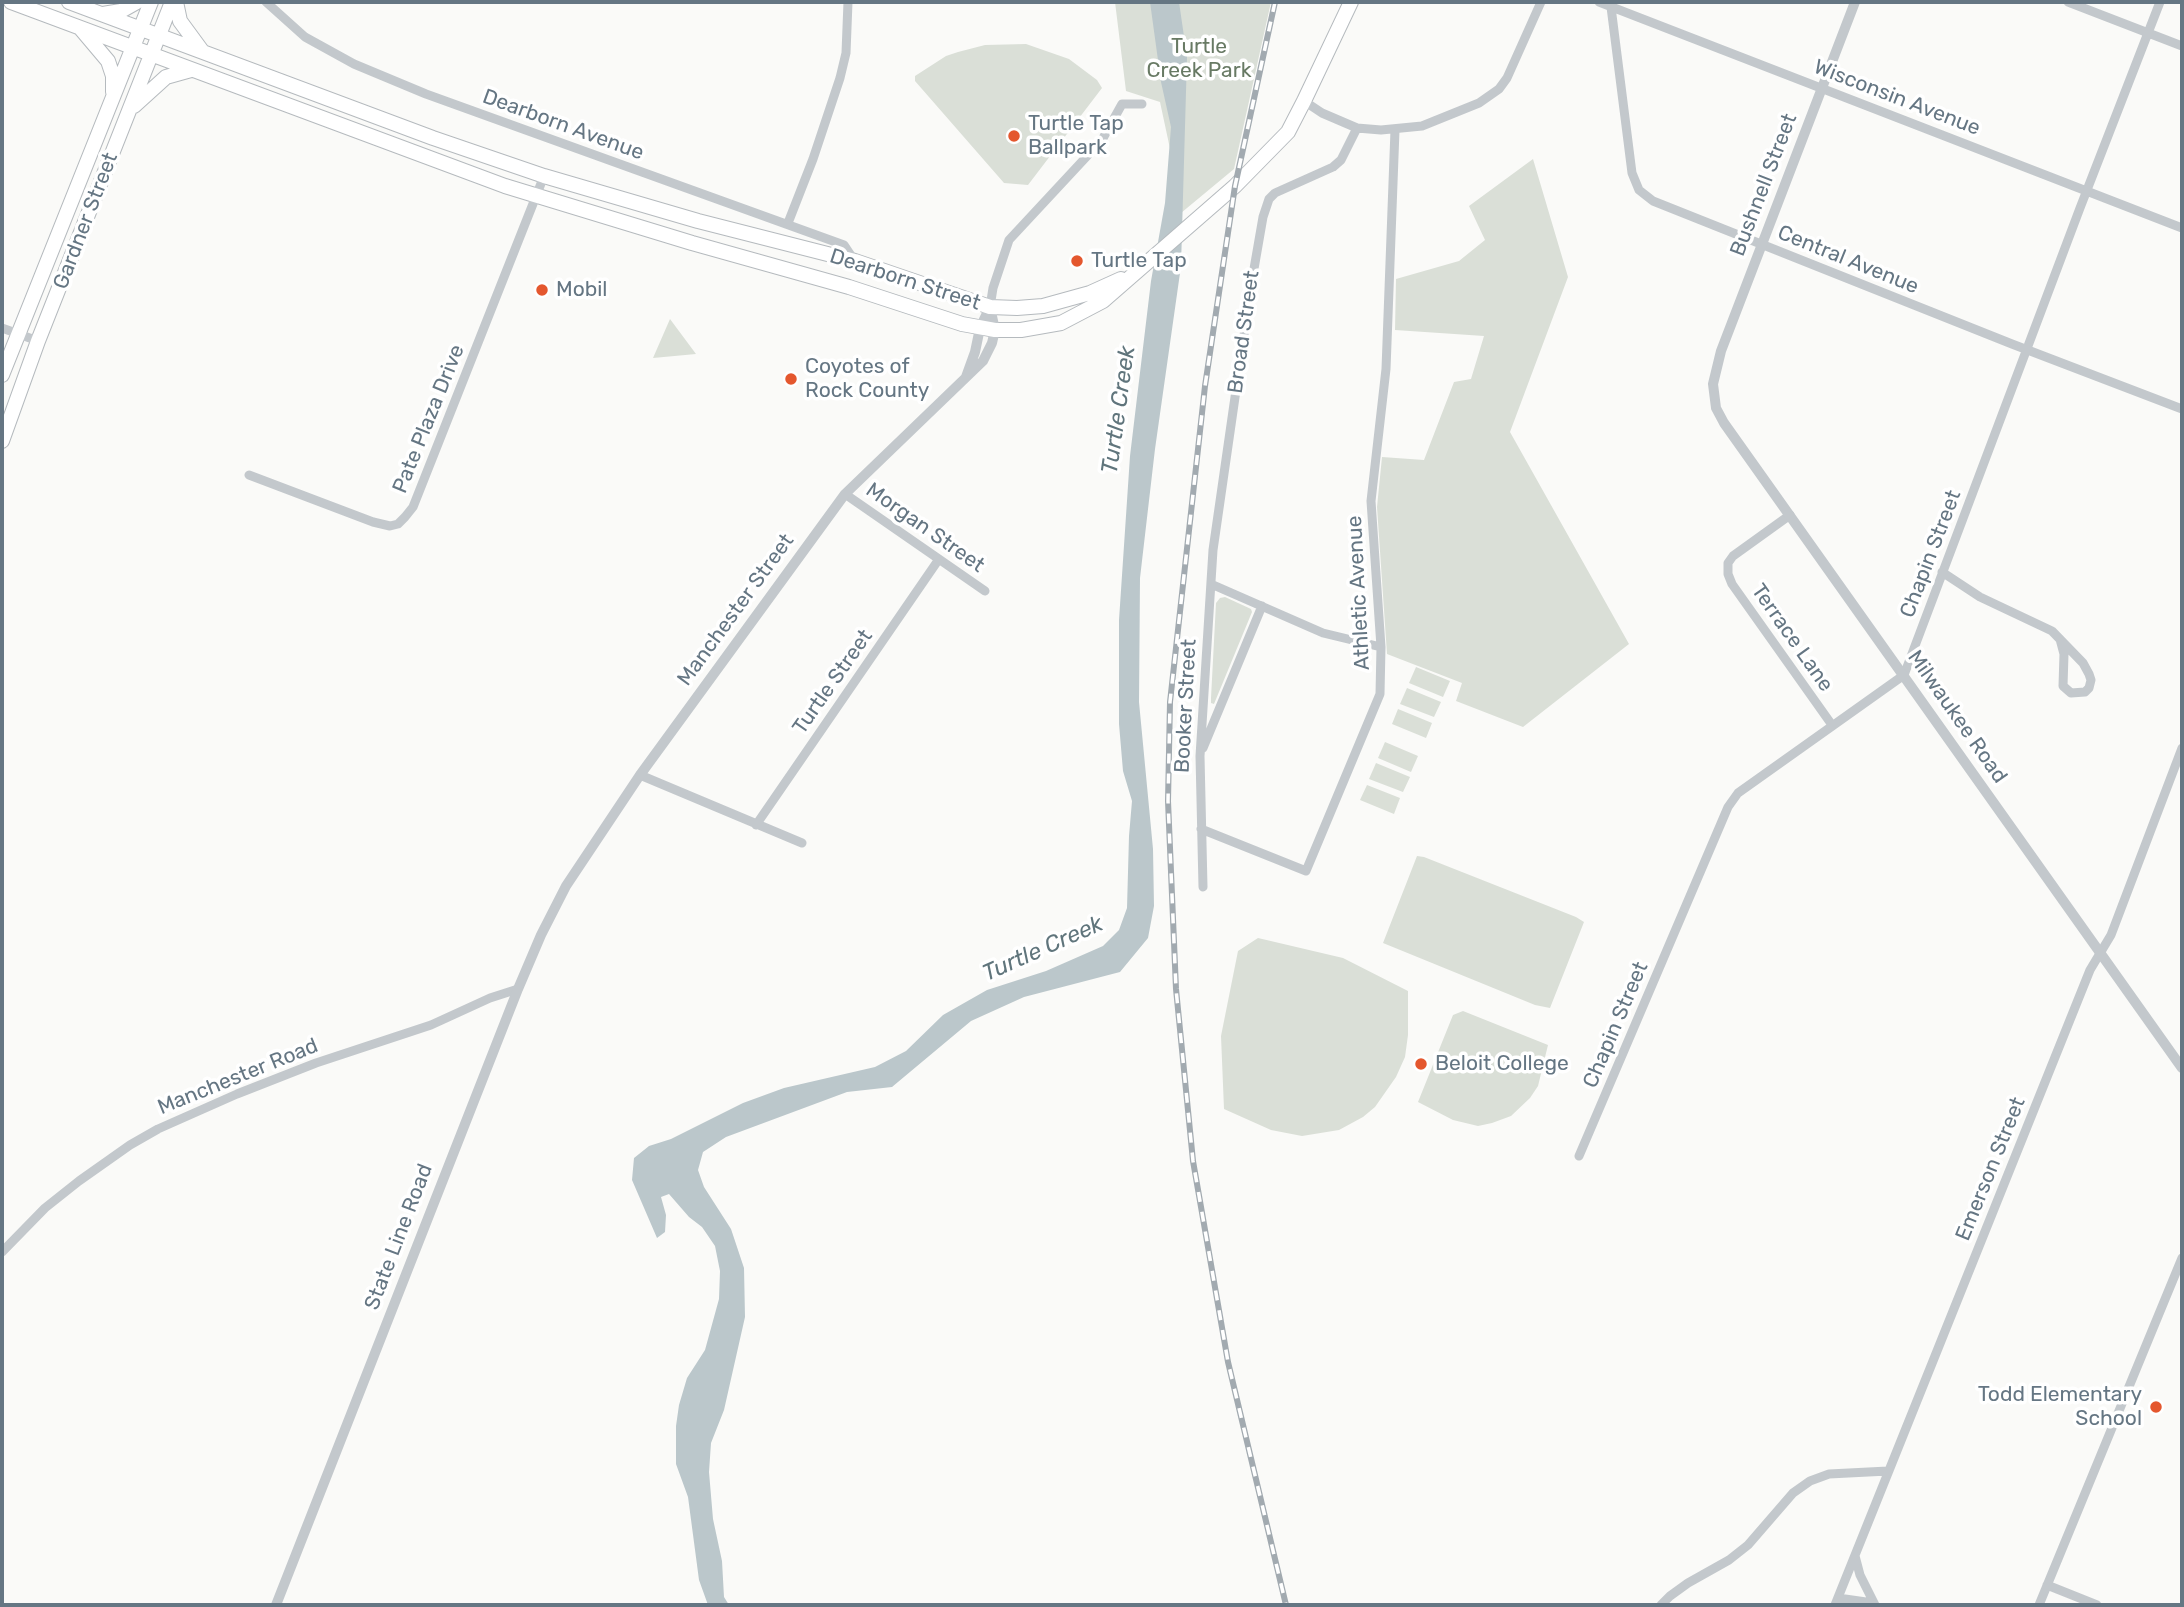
<!DOCTYPE html>
<style>
body{margin:0}
#map{position:relative;width:2184px;height:1607px;overflow:hidden;background:#fafaf8;font-family:Rubik,sans-serif}
canvas{display:block}
.frame{position:absolute;inset:0;border:4px solid #657683;pointer-events:none}
</style>
<div id="map">
<canvas width="2184" height="1607"></canvas>
<div class="frame"></div>
</div>
<script>
const ctx = document.querySelector('canvas').getContext('2d');
ctx.lineJoin = 'round';
function fillPath(path, color) { ctx.fillStyle = color; ctx.fill(path, 'evenodd'); }
const toPath = rows => new Path2D(rows.map(r => 'M' + r).join(''));
function trace(path, color, width, dash) { ctx.strokeStyle = color; ctx.lineWidth = width; ctx.lineCap = dash ? 'butt' : 'round'; ctx.setLineDash(dash || []); ctx.stroke(path); }
function label(font, color, halo, rows, align = 'center') {
  ctx.font = font + ' Rubik,sans-serif'; ctx.lineWidth = 7; ctx.setLineDash([]); ctx.textBaseline = 'middle'; ctx.strokeStyle = halo; ctx.fillStyle = color; for (const [text, x, y, turn = 0] of rows) {
    ctx.save(); ctx.translate(x, y); ctx.rotate((+turn || 0) * Math.PI / 180); ctx.textAlign = isNaN(turn) ? turn : align; if (halo) ctx.strokeText(text, 0, 0); ctx.fillText(text, 0, 0); ctx.restore();
  }
}
const green = toPath([
 [1115,2,1271,2,1234,169,1181,213,1175,172,1160,102,1126,91],
 [1026,44,1069,59,1097,80,1102,88,1028,185,1004,183,915,81,915,76,946,56,958,52,985,45],
 [1533,159,1568,277,1510,432,1629,644,1523,727,1456,701,1462,683,1387,654,1377,507,1382,457,1424,460,1454,382,1471,379,1484,336,1395,330,1396,279,1459,261,1485,240,1469,206],
 [670,319,696,354,653,358],
 [1225,597,1251,609,1252,612,1214,704,1211,703,1211,698,1216,603,1220,598],
 [1416,667,1450,681,1443,697,1409,683],
 [1407,688,1441,702,1434,717,1400,704],
 [1398,709,1432,723,1426,738,1392,724],
 [1385,742,1418,756,1411,772,1378,758],
 [1376,763,1410,777,1403,792,1369,779],
 [1367,785,1400,798,1394,814,1360,800],
 [1417,856,1424,857,1576,917,1584,922,1550,1008,1535,1005,1383,943],
 [1258,938,1343,958,1408,991,1408,1035,1405,1057,1396,1077,1375,1107,1363,1117,1339,1130,1302,1136,1271,1130,1224,1109,1221,1036,1238,951],
 [1463,1011,1548,1045,1538,1086,1530,1098,1511,1116,1492,1123,1478,1126,1453,1120,1418,1102,1453,1015]
]);
const water = toPath([
 [1150,2,1179,2,1187,57,1181,266,1155,449,1140,578,1139,702,1153,849,1154,906,1148,938,1120,972,1024,997,971,1021,892,1087,847,1092,726,1137,703,1152,698,1170,704,1187,731,1229,744,1268,745,1317,724,1410,711,1443,709,1472,713,1519,722,1561,724,1597,729,1605,708,1605,699,1580,688,1497,676,1464,676,1426,679,1405,687,1378,705,1350,719,1299,720,1271,715,1246,702,1227,689,1217,669,1194,661,1197,666,1215,665,1232,657,1238,632,1180,634,1158,649,1146,671,1139,743,1103,784,1088,875,1067,906,1051,943,1015,987,990,1046,971,1103,946,1119,930,1127,908,1129,836,1132,801,1123,771,1119,724,1119,620,1130,456,1151,281,1165,203,1171,127,1161,82]
]);
const minor = toPath([
 [266,2,305,37,354,64,426,94,844,245,854,260],
 [1599,2,2182,228],
 [2068,2,2182,46],
 [1611,7,1632,173,1639,190,1653,201,2012,344,2182,409],
 [1304,101,1322,113,1357,128,1381,130,1422,126,1479,103,1499,89,1507,78,1541,2],
 [788,223,813,159,840,78,846,53,848,2],
 [990,307,993,288,1009,240,1102,140,1122,104,1142,104],
 [2,328,38,341],
 [249,475,373,522,390,526,398,524,405,517,413,507,544,176],
 [845,494,985,591],
 [1790,515,1733,556,1728,563,1728,574,1732,584,1832,725],
 [1942,572,1980,597,2052,631,2083,663,2089,674,2091,680,2089,688,2085,692,2071,693,2063,686,2064,654,2060,639],
 [1211,584,1323,633,1381,647],
 [1203,748,1262,606],
 [640,775,802,843],
 [756,825,939,559],
 [1201,829,1306,871,1380,694,1381,647,1371,501,1386,369,1395,130],
 [1203,887,1200,756,1213,550,1251,286,1263,217,1269,199,1275,193,1333,167,1341,160,1357,128],
 [1579,1156,1728,807,1738,793,1904,675,2080,208,2160,2],
 [2,1252,45,1208,79,1181,130,1145,158,1129,237,1094,316,1063,431,1025,490,998,518,989],
 [1855,1556,1860,1575,1875,1605],
 [2047,1585,2097,1605],
 [1838,1598,1873,1603],
 [1661,1605,1670,1596,1688,1583,1729,1560,1748,1545,1793,1493,1810,1481,1829,1474,1888,1471],
 [1835,1605,2090,970,2111,935,2182,748],
 [2039,1605,2182,1258]
]);
const tertiary = toPath([
 [1855,2,1721,351,1713,384,1716,408,1724,423,2182,1068],
 [966,377,975,352,980,328,990,307],
 [276,1605,518,989,541,935,566,886,640,775,845,494,983,361,992,343,995,330,990,307]
]);
const primary = toPath([
 [11,2,505,186,692,243,849,287,962,324,995,330,1021,330,1061,323,1103,301,1235,186,1288,132,1304,101,1351,2],
 [69,2,433,138,544,176,698,221,855,261,990,307,1017,308,1043,306,1090,293,1121,279],
 [176,2,180,21,202,51],
 [103,14,121,11,137,2],
 [81,29,108,61,113,76,113,92],
 [134,106,166,77,191,70],
 [2,375,151,2],
 [2,441,38,341,172,2]
]);
const rail = toPath([
 [1275,2,1235,186,1205,386,1170,702,1168,801,1176,989,1193,1161,1228,1362,1286,1605]
]);
const markers = [
 [1014,136,7,"#e4572e"],
 [1077,261,7,"#e4572e"],
 [542,290,7,"#e4572e"],
 [791,379,7,"#e4572e"],
 [1421,1064,7,"#e4572e"],
 [2156,1407,7,"#e4572e"]
];
const parkNames = [
 ["Turtle",1199,47],
 ["Creek Park",1199,71]
];
const streetNames = [
 ["Wisconsin Avenue",1897,98,21],
 ["Dearborn Avenue",563,125,20],
 ["Bushnell Street",1764,185,-69],
 ["Gardner Street",86,221,-69],
 ["Central Avenue",1848,260,22],
 ["Dearborn Street",905,280,18],
 ["Broad Street",1244,332,-82],
 ["Pate Plaza Drive",429,419,-68],
 ["Morgan Street",925,528,35],
 ["Chapin Street",1931,554,-69],
 ["Athletic Avenue",1359,593,-93],
 ["Manchester Street",736,610,-54],
 ["Terrace Lane",1792,638,55],
 ["Turtle Street",833,682,-55],
 ["Booker Street",1186,706,-87],
 ["Milwaukee Road",1957,717,55],
 ["Chapin Street",1616,1025,-67],
 ["Manchester Road",238,1077,-22],
 ["Emerson Street",1991,1169,-68],
 ["State Line Road",399,1237,-69]
];
const poiNames = [
 ["Turtle Tap",1028,124],
 ["Ballpark",1028,148],
 ["Turtle Tap",1091,261],
 ["Mobil",556,290],
 ["Coyotes of",805,367],
 ["Rock County",805,391],
 ["Beloit College",1435,1064],
 ["Todd Elementary",2142,1395,"right"],
 ["School",2142,1419,"right"]
];
const waterNames = [
 ["Turtle Creek",1119,410,-82],
 ["Turtle Creek",1043,949,-24]
];
fillPath(green, '#dadfd7');
fillPath(water, '#bbc7cb');
trace(primary, '#b5babe', 16);
trace(minor, '#c3c8cc', 9);
trace(tertiary, '#c3c8cc', 10);
trace(primary, '#fff', 14);
trace(rail, '#a2aab0', 6);
trace(rail, '#fff', 3.5, [10]);
for (const [x, y, r, color] of markers) { const dot = new Path2D(); dot.arc(x, y, r, 0, 2 * Math.PI); ctx.fillStyle = color; ctx.fill(dot); trace(dot, '#fff', 2.5); }
label('21px', '#687a64', '#fff', parkNames);
label('21px', '#657683', '#fff', streetNames);
label('21px', '#657683', '#fff', poiNames, 'left');
label('italic 23px', '#60757c', '#fff', waterNames);
</script>
